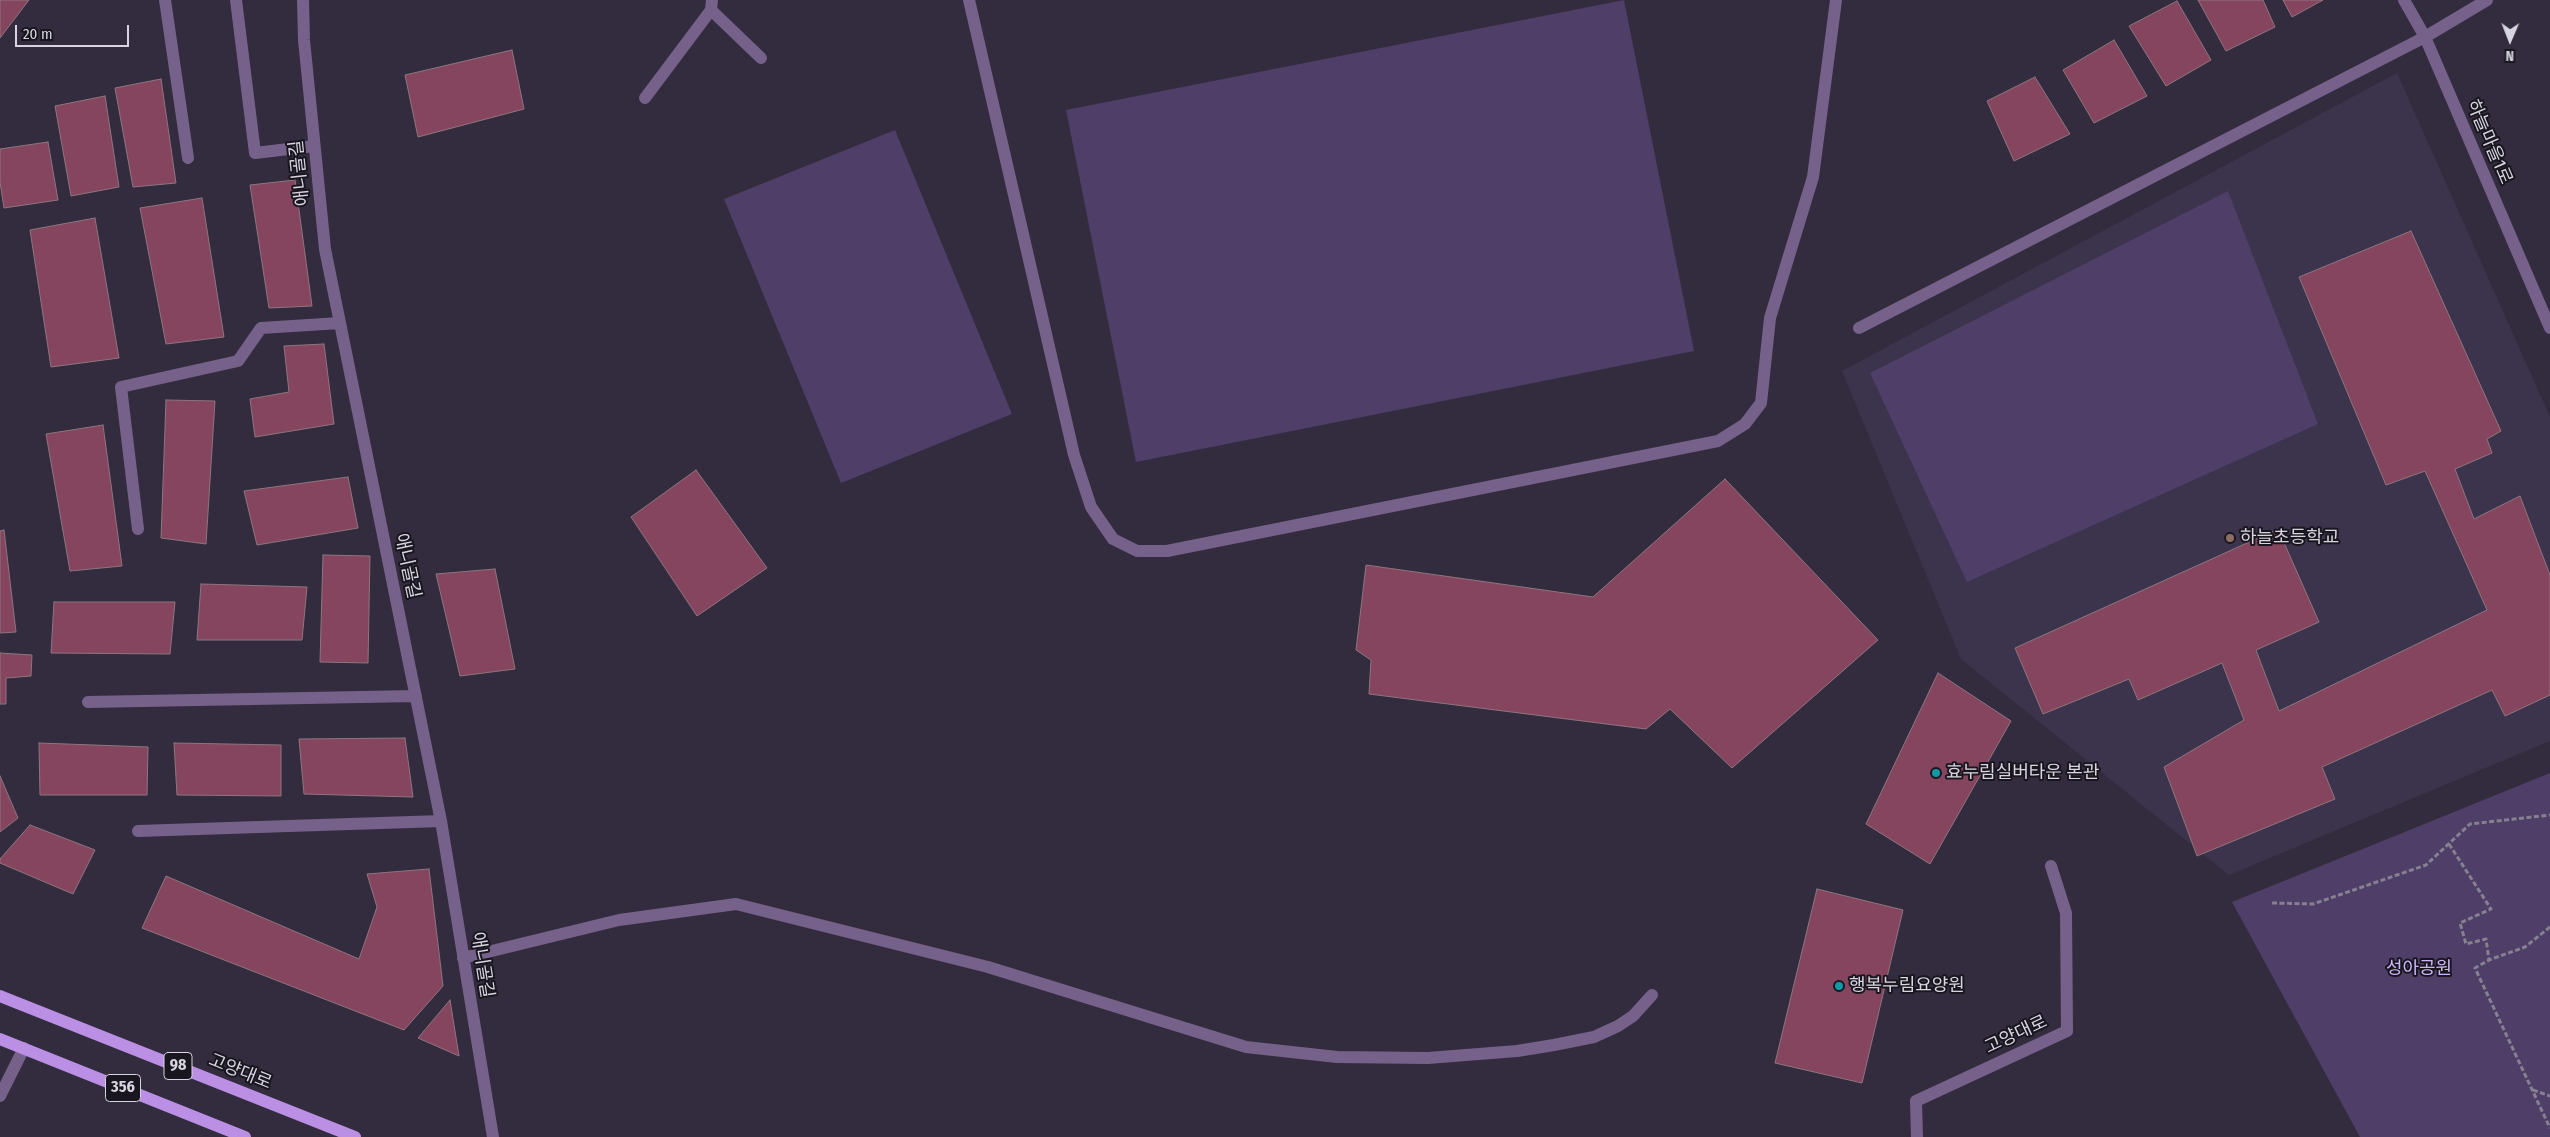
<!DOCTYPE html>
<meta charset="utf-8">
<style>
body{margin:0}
#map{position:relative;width:2550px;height:1137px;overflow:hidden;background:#332c3e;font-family:"Fira Sans Condensed",sans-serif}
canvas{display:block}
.north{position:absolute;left:2485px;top:15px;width:50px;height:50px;-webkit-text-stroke:4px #19161f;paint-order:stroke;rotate:181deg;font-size:14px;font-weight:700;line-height:20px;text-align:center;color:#d8d4e0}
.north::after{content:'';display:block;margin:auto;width:18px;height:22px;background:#d8d4e0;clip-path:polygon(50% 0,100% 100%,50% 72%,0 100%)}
.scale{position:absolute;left:15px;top:25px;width:114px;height:22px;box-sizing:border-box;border:2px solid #d8d4e0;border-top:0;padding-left:6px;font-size:15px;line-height:18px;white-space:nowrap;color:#d8d4e0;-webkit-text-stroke:4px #19161f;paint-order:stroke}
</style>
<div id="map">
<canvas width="2550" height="1137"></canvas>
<div class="north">N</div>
<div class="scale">20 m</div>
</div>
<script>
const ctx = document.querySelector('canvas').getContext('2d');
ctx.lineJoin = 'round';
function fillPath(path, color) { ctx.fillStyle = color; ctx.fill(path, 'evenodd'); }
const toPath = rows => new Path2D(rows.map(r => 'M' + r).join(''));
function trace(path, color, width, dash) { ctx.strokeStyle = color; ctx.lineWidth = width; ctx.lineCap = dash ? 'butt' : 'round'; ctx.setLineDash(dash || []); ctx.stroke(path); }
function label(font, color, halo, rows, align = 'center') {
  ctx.font = font + ' "Fira Sans Condensed","Noto Sans KR",sans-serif'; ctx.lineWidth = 4; ctx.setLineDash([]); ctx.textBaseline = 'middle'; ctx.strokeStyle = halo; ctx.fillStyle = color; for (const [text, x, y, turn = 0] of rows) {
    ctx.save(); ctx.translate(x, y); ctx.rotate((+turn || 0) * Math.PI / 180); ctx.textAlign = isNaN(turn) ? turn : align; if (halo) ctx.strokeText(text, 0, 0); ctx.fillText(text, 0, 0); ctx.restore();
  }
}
const built = toPath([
 [2397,73,2550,417,2550,741,2229,875,1961,659,1842,371]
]);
const green = toPath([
 [1624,0,1694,351,1136,462,1066,110],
 [895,130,1012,414,841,483,724,199],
 [2228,191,2318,424,1967,582,1870,373],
 [2550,773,2550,1137,2360,1137,2232,902]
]);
const building = toPath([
 [0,0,29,0,0,38,0,0],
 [2198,0,2263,0,2275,27,2226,51,2198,0],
 [2283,0,2323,0,2292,17,2283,0],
 [2177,1,2211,60,2166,86,2129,26,2177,1],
 [2114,40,2147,96,2094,123,2063,70,2114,40],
 [512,50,524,109,418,137,405,75,512,50],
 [2035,77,2070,134,2014,161,1987,101,2035,77],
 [161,79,176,183,133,187,115,88,161,79],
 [105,96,119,187,71,196,55,106,105,96],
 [48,142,58,200,4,208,0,182,0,149,48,142],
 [295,180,312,306,269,308,250,185,295,180],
 [202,198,224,337,166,344,140,208,202,198],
 [95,218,119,358,51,367,30,230,95,218],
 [2411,231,2501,431,2487,439,2492,453,2455,469,2474,519,2520,496,2550,575,2550,695,2505,716,2492,690,2322,767,2335,799,2197,856,2164,767,2244,720,2222,663,2138,700,2129,679,2043,714,2015,648,2278,529,2319,622,2256,650,2279,711,2487,610,2425,471,2386,485,2299,277,2411,231],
 [324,344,334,424,255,437,250,399,289,392,284,346,324,344],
 [166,400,215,401,206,544,161,538,166,400],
 [103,425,122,566,70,571,46,434,103,425],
 [696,470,767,568,697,616,631,517,696,470],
 [348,477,358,528,257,545,244,491,348,477],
 [1725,479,1878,640,1732,768,1670,709,1646,729,1369,694,1371,660,1356,650,1366,565,1593,597,1725,479],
 [4,530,16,632,0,633,0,531,4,530],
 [323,555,370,556,368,663,320,662,323,555],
 [495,569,515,669,460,676,436,574,495,569],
 [201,584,307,587,302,640,197,640,201,584],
 [54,602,175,602,170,654,51,653,54,602],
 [0,653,32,655,31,676,6,678,6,704,0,704,0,653],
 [1938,673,2011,721,1930,864,1866,824,1938,673],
 [405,738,413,797,304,794,299,739,405,738],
 [39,743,148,747,147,795,40,795,39,743],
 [174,743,281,745,281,796,177,795,174,743],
 [0,776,18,818,0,832,0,776],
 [30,825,95,850,73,894,0,863,0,859,30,825],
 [429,869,443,986,404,1030,142,928,166,876,359,959,377,907,367,874,429,869],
 [1817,889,1903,910,1862,1083,1775,1063,1817,889],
 [450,1000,459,1056,418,1038,450,1000]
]);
const path = toPath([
 [2449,844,2491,909,2460,923,2466,944,2486,939,2489,960],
 [2272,903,2313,904,2426,865,2470,824,2550,815],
 [2550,927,2525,947,2489,960,2475,968,2550,1128],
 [2533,1090,2550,1096]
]);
const minor = toPath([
 [165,0,188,158],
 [236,0,255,153,314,146],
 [303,0,304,40,325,249,441,821,493,1137],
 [712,0,711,10,761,58],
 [969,0,1074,455,1091,507,1113,539,1137,551,1167,551,1718,441,1745,424,1761,403,1770,318,1813,177,1836,0],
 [2487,0,2425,37,2550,328],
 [645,98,711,10],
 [1859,328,2425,37,2404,0],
 [138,529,121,387,238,361,261,328,340,323],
 [88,702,416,696],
 [138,831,441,821],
 [463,958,619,920,736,904,988,967,1246,1047,1337,1057,1428,1058,1517,1051,1554,1045,1594,1037,1618,1026,1633,1016,1652,995],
 [0,1096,24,1048],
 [1917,1137,1916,1101,2067,1031,2066,913,2051,866]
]);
const major = toPath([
 [0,996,355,1137],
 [0,1039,245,1137]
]);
const markers = [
 [2230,538,5,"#8d6e63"],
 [1936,773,5,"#0f9aa8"],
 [1839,986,5,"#0f9aa8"]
];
const shields = [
 [178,1066,28],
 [123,1088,35]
];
const shieldNames = [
 ["98",178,1066],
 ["356",123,1088]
];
const streetNames = [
 ["하늘마을1로",2489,142,67],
 ["애니골길",300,173,-96],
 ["애니골길",407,566,78],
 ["애니골길",482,965,81],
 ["고양대로",2016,1035,-25],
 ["고양대로",240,1072,22]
];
const poiNames = [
 ["하늘초등학교",2240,538],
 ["효누림실버타운 본관",1946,773],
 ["행복누림요양원",1849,986]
];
const parkNames = [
 ["성아공원",2419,969]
];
fillPath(built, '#3c344c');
fillPath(green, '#4e3e68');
fillPath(building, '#85455f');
trace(building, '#8e767e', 1);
trace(path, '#868190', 3, [5, 2.5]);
trace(minor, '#76618a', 12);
trace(major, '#bb8fe4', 12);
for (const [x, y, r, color] of markers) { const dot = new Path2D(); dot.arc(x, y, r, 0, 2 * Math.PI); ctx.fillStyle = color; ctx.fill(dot); trace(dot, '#19161f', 2); }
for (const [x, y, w] of shields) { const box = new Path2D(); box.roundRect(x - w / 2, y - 13.5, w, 27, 4); ctx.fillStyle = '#19161f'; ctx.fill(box); trace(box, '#d8d4e0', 1); }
label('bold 16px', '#d8d4e0', null, shieldNames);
label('18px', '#d8d4e0', '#19161f', streetNames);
label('18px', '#d8d4e0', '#19161f', poiNames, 'left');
label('18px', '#cdb5fa', '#19161f', parkNames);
</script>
